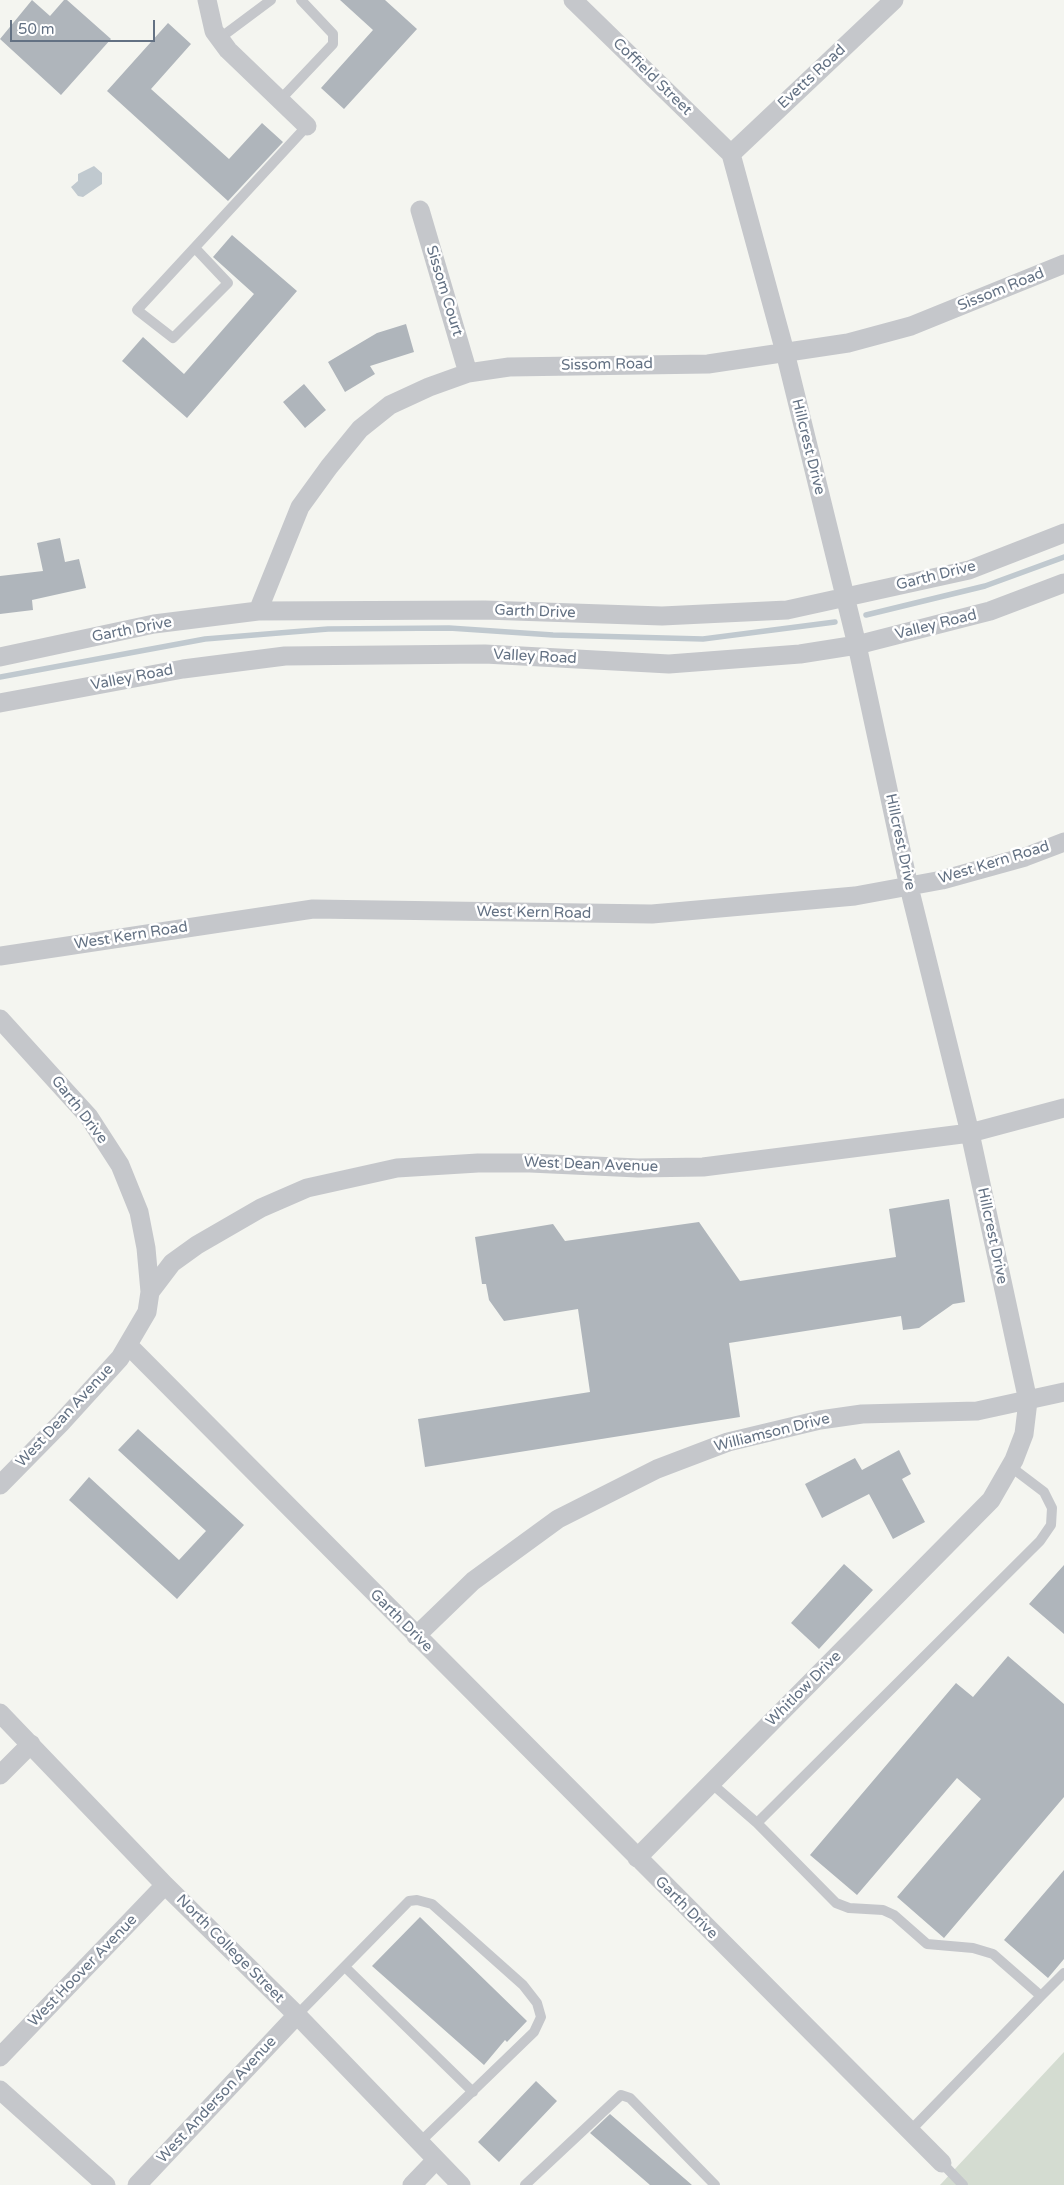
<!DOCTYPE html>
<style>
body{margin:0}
#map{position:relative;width:1064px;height:2185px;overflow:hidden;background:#f4f5f0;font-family:"Varela Round",sans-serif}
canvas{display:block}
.scale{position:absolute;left:10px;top:20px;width:145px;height:22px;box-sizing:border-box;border:2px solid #637183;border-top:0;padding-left:6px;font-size:15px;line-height:18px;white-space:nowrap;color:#637183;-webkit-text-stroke:4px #fff;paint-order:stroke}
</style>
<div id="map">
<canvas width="1064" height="2185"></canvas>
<div class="scale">50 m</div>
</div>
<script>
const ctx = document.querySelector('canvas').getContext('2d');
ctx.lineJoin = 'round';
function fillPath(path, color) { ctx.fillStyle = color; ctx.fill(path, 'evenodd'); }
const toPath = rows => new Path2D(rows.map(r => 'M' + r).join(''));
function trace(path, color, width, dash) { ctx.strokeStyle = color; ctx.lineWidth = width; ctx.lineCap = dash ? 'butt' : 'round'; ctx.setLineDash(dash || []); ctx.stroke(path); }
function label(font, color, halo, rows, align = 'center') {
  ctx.font = font + ' "Varela Round",sans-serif'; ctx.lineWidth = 5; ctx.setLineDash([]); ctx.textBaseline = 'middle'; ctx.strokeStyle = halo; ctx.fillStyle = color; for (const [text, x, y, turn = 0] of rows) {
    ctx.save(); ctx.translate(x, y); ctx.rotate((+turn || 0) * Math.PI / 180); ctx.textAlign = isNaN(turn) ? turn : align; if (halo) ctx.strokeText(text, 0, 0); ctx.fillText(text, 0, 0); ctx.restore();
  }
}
const green = toPath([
 [1064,2052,1064,2185,940,2185]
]);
const water = toPath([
 [94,166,102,173,102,184,83,197,78,196,71,187,78,181,78,174]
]);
const stream = toPath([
 [866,615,985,586,1064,557],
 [0,677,205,639,328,629,449,628,553,635,703,639,835,622]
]);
const building = toPath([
 [32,0,50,16,64,0,67,0,111,39,61,95,0,39],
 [340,0,385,0,417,29,344,109,321,88,373,30],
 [168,23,191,44,151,89,229,159,262,123,283,142,228,201,107,91],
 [232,235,297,291,187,418,122,361,143,337,184,374,254,294,213,257],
 [406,324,414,352,370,366,375,374,345,392,328,362,377,333],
 [304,384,326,410,305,428,283,402],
 [60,538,65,562,79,559,86,588,32,600,33,610,0,614,0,576,43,571,37,543],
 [949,1199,965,1302,953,1304,919,1328,903,1330,901,1316,729,1343,740,1417,425,1467,418,1419,590,1392,578,1309,504,1321,489,1300,486,1284,482,1284,475,1237,553,1224,565,1241,699,1222,740,1281,896,1257,889,1209],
 [138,1429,244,1525,177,1599,69,1500,89,1477,179,1560,206,1531,118,1450],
 [899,1450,911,1474,902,1479,925,1522,893,1539,869,1494,822,1518,805,1484,855,1458,862,1470],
 [844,1564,873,1590,819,1649,791,1623],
 [1064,1565,1064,1634,1029,1604],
 [1008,1656,1064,1704,1064,1797,944,1938,897,1897,981,1799,957,1778,857,1895,810,1855,956,1683,973,1697],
 [1064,1870,1064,1959,1048,1978,1004,1940],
 [420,1917,527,2021,507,2042,505,2040,484,2065,372,1966],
 [536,2081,557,2101,499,2162,478,2142],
 [610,2114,692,2185,650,2185,590,2133]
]);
const lane = toPath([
 [220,38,271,0],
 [280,100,333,44,333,34,301,0],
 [195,248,228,283,173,338,137,310,307,126],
 [711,1783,757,1823,836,1903,849,1908,883,1910,894,1915,927,1944,973,1948,993,1954,1041,1996,1064,1973],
 [757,1823,1040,1541,1051,1525,1052,1508,1044,1492,1011,1467],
 [345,1967,473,2092],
 [297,2015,409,1901,417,1900,432,1904,523,1985,537,2003,541,2017,534,2032,419,2143],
 [910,2131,1041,1996],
 [942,2163,963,2185],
 [525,2185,621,2095,630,2098,715,2185]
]);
const street = toPath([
 [207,0,214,31,228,50,307,126],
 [573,0,731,154],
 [731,154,894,0],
 [420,210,468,373],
 [258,611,300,507,329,467,360,429,390,405,429,387,468,373,509,367,708,364,848,343,911,326,1064,264],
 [0,657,154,624,258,611,485,610,662,616,787,610,969,570,1064,533],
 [0,703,183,669,285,656,485,654,669,664,800,654,857,645,990,611,1064,583],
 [0,956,313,909,652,914,855,896,942,880,1025,857,1064,842],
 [0,1019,89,1117,120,1165,139,1212,146,1248,150,1292,147,1312,120,1358,61,1423,0,1485],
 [150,1292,172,1263,197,1245,261,1208,307,1188,397,1168,478,1163,530,1163,638,1168,703,1167,970,1133,1064,1108],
 [129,1346,942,2163],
 [416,1636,473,1581,558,1519,657,1469,728,1442,820,1420,862,1414,977,1411,1064,1392],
 [0,1713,165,1885,297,2015,461,2185],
 [0,1775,31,1744],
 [637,1858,991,1500,1014,1460,1024,1434,1028,1401,970,1133,909,887,857,645,785,352,731,154],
 [0,2057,165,1885],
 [0,2090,106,2185],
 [137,2185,297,2015],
 [412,2185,436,2160]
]);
const streetNames = [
 ["Coffield Street",652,77,44],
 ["Evetts Road",812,77,-43],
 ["Sissom Road",1001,290,-22],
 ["Sissom Court",444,291,73],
 ["Sissom Road",607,365,-1],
 ["Hillcrest Drive",808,447,76],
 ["Garth Drive",936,576,-14],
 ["Garth Drive",535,612,2],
 ["Valley Road",936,625,-14],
 ["Garth Drive",132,630,-11],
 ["Valley Road",535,657,3],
 ["Valley Road",132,678,-11],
 ["Hillcrest Drive",900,842,78],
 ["West Kern Road",994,863,-17],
 ["West Kern Road",534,913,1],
 ["West Kern Road",131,936,-9],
 ["Garth Drive",79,1110,52],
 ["West Dean Avenue",591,1165,2],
 ["Hillcrest Drive",992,1236,78],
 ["West Dean Avenue",65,1416,-47],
 ["Williamson Drive",772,1433,-14],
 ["Garth Drive",401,1621,45],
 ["Whitlow Drive",804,1689,-45],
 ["Garth Drive",686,1908,45],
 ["North College Street",230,1949,45],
 ["West Hoover Avenue",83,1971,-46],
 ["West Anderson Avenue",217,2100,-47]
];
fillPath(green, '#d4dcd1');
fillPath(water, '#c0c9cf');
trace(stream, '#c0c9cf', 5.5);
fillPath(building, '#afb5bb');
trace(lane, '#c5c7cb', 10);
trace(street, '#c5c7cb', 19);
label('15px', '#637183', '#fff', streetNames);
</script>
